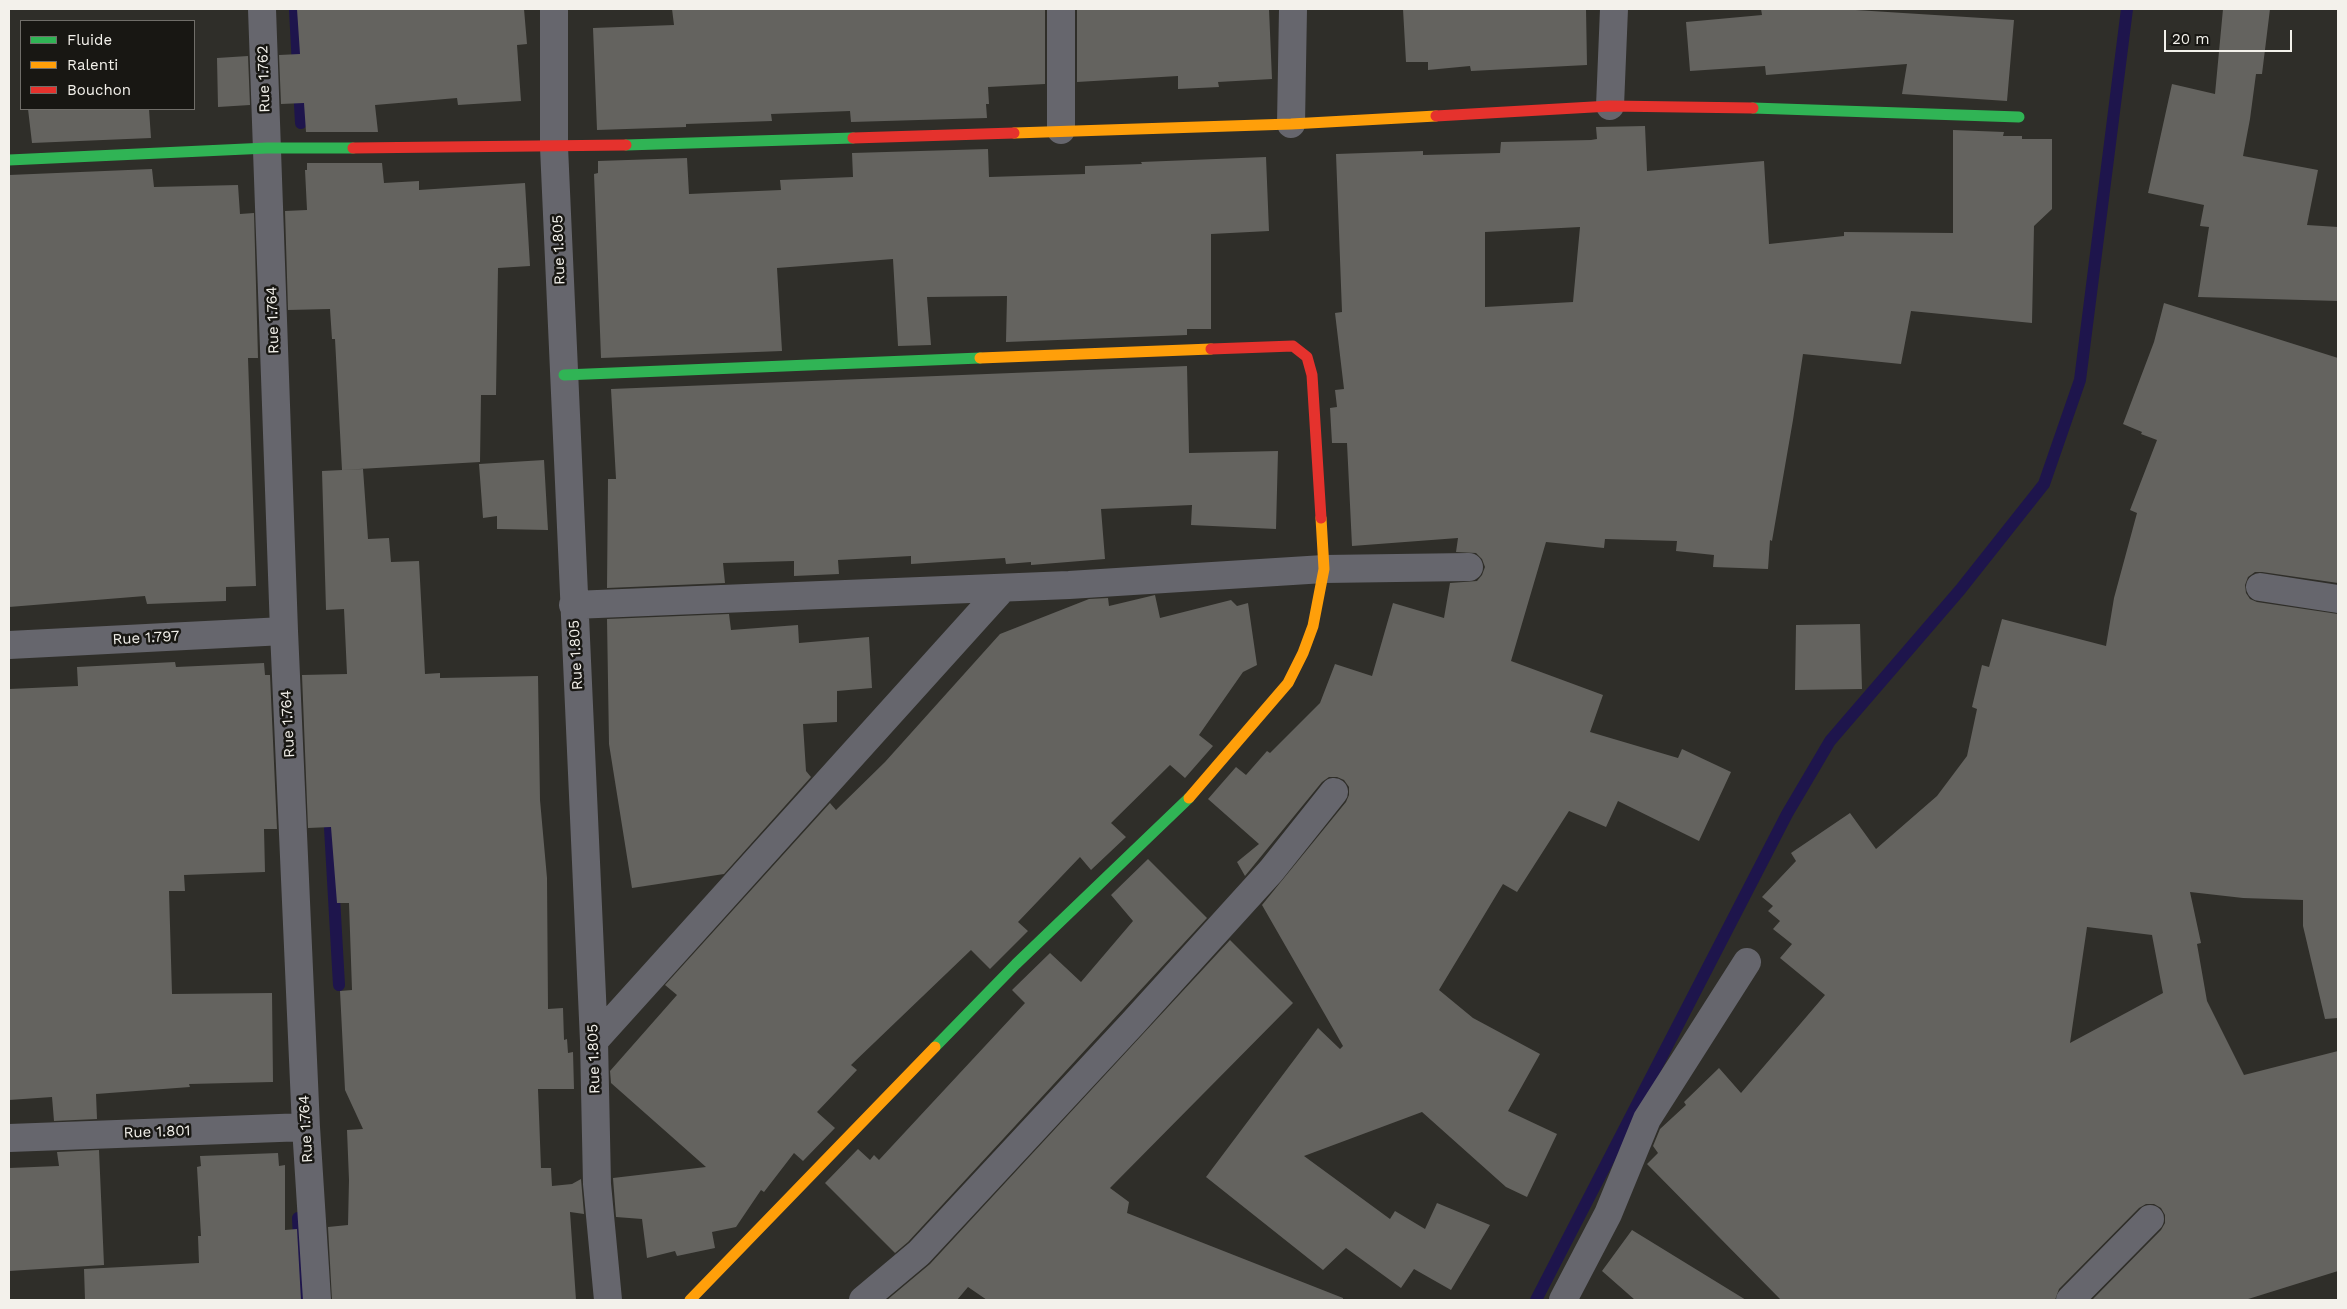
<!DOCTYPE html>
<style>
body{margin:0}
#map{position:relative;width:2347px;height:1309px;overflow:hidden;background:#2f2e29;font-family:"Work Sans",sans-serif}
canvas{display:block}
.frame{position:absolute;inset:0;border:10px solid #f3f1eb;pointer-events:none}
.legend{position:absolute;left:20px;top:20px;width:175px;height:90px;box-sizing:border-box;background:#181713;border:1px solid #706e69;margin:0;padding:6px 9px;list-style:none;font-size:15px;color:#f3f1eb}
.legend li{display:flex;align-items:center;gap:10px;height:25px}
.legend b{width:25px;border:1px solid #706e69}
.scale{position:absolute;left:2164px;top:30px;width:128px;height:22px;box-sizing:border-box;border:2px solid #f3f1eb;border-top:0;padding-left:6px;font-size:15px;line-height:18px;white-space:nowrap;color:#f3f1eb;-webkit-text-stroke:4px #181713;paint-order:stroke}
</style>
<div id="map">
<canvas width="2347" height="1309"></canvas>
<div class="frame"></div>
<ul class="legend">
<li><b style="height:6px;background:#30b455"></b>Fluide</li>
<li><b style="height:6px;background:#ff9f0a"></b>Ralenti</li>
<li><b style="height:6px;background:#e5322d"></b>Bouchon</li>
</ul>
<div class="scale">20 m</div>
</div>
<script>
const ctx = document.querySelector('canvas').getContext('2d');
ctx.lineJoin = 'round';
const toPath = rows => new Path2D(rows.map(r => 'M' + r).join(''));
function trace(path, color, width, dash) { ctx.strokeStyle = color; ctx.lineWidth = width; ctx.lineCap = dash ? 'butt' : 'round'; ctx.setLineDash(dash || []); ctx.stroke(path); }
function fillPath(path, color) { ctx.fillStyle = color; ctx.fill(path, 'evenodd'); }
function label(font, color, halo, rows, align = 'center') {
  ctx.font = font + ' "Work Sans",sans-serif'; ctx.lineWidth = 5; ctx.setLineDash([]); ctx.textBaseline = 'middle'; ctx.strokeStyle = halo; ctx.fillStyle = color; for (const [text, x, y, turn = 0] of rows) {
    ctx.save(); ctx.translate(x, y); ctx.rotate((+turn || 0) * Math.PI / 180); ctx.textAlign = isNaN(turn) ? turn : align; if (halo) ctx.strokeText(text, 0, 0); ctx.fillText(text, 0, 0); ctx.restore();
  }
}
const stream = toPath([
 [295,10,301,123],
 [329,810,339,985],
 [298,1218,302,1300],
 [1536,1300,1787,814,1830,741,1960,590,2044,484,2080,380,2127,9]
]);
const building = toPath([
 [297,9,524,9,527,44,517,45,521,101,458,105,457,98,375,105,378,132,306,132,304,103,281,104,279,55,300,54],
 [672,9,1045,9,1045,84,988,87,989,104,986,104,987,118,851,122,850,111,771,114,772,121,686,124,686,127,597,130,593,28,674,25],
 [1077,9,1269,9,1272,79,1218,82,1219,87,1178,89,1178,76,1077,82],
 [1403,9,1586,9,1587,65,1471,71,1470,66,1428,70,1428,62,1406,62],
 [1761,9,1840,9,2014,20,2007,101,1902,94,1907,64,1766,75,1765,66,1690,71,1686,22,1762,15],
 [2223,9,2270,9,2262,74,2256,74,2250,119,2243,156,2318,170,2307,225,2338,227,2338,301,2198,297,2209,227,2200,226,2204,205,2148,193,2172,84,2215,94],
 [248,56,250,105,218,107,217,58],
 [28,109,149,109,151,138,32,143],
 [1645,126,1647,171,1764,161,1769,244,1844,236,1844,232,1953,233,1953,130,2004,132,2003,136,2022,136,2022,139,2052,139,2052,209,2034,226,2032,323,1911,311,1901,364,1803,354,1793,420,1772,541,1770,540,1768,569,1713,567,1714,555,1676,551,1677,541,1605,539,1604,548,1546,542,1511,661,1603,695,1590,732,1678,758,1682,749,1731,772,1699,841,1618,801,1606,827,1569,811,1517,892,1503,884,1439,990,1473,1018,1540,1054,1508,1111,1557,1134,1527,1197,1506,1187,1422,1112,1304,1156,1390,1219,1395,1211,1425,1229,1437,1203,1490,1225,1451,1290,1414,1269,1401,1288,1346,1248,1323,1270,1206,1177,1318,1028,1340,1049,1343,1046,1262,905,1346,802,1349,795,1349,787,1344,780,1337,777,1329,777,1322,782,1245,876,1237,862,1259,844,1208,799,1236,767,1246,775,1267,751,1270,753,1320,703,1335,664,1372,676,1393,603,1444,618,1450,583,1477,581,1482,575,1485,567,1482,559,1476,553,1456,552,1458,538,1352,546,1347,443,1332,443,1330,408,1337,407,1335,390,1344,389,1335,313,1342,312,1336,154,1423,151,1423,155,1500,153,1501,142,1591,140,1597,139,1596,127],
 [1580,227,1573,302,1485,307,1485,232],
 [988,149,989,177,1085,174,1085,166,1142,164,1141,162,1266,157,1269,231,1211,234,1211,329,1187,329,1187,335,1006,342,1007,296,927,297,931,345,898,346,893,259,777,268,782,351,601,358,594,174,598,173,598,161,687,158,689,194,781,190,780,180,853,177,852,153],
 [307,163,382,163,384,183,419,181,419,190,525,183,530,266,498,268,496,395,481,395,480,462,342,470,335,339,332,339,330,309,288,310,285,211,307,210,305,170,307,170],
 [152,169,154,187,238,185,240,214,254,213,258,358,248,358,256,586,226,587,226,601,147,604,145,596,9,607,9,175],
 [2164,303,2338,358,2338,583,2262,572,2255,572,2248,577,2245,585,2246,593,2250,599,2257,602,2338,614,2338,1018,2325,1019,2303,926,2303,900,2243,898,2190,892,2201,943,2197,944,2207,1001,2244,1075,2338,1051,2338,1271,2245,1300,2092,1300,2161,1230,2165,1223,2165,1215,2161,1208,2154,1204,2146,1204,2139,1208,2059,1289,2055,1300,1781,1300,1647,1164,1658,1153,1653,1146,1660,1129,1686,1105,1684,1102,1719,1068,1741,1093,1825,995,1780,958,1792,944,1773,929,1780,921,1768,911,1773,906,1762,897,1796,861,1791,853,1850,813,1876,849,1937,796,1967,756,1977,709,1972,707,1982,665,1989,667,2002,619,2106,646,2114,598,2137,513,2130,510,2157,440,2141,434,2142,432,2123,424,2154,342],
 [2087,927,2152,935,2163,993,2070,1043],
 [1187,366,1189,453,1278,451,1276,529,1191,525,1192,505,1101,509,1105,559,1031,565,1031,562,1006,564,1005,558,911,564,911,556,838,560,839,574,794,576,794,561,723,563,725,583,607,588,608,479,616,479,611,389],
 [544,460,548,530,497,529,497,516,483,518,479,464],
 [363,469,368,539,389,538,391,562,419,561,425,674,440,673,440,678,538,676,540,800,547,878,548,1009,563,1008,564,1040,567,1039,568,1053,573,1052,574,1089,538,1089,541,1168,551,1168,552,1186,572,1184,581,1179,584,1214,570,1212,576,1300,332,1300,328,1227,348,1225,349,1180,347,1130,363,1129,345,1090,340,991,352,990,349,903,337,903,331,827,308,828,302,675,347,674,344,609,326,610,322,471],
 [1155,595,1160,618,1231,600,1237,606,1248,603,1257,665,1243,672,1199,735,1213,746,1185,778,1170,765,1111,823,1126,837,1091,870,1080,857,1018,922,1028,931,990,969,971,950,851,1065,857,1070,817,1112,835,1128,803,1161,794,1153,764,1192,761,1190,736,1227,712,1232,715,1248,677,1256,675,1251,647,1258,642,1219,616,1217,613,1178,706,1167,611,1083,610,1071,677,995,665,985,830,803,836,810,885,762,1000,634,1089,599,1108,598,1109,606],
 [729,614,731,630,798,625,799,643,869,637,872,688,837,691,837,722,803,724,806,771,811,777,724,874,632,888,609,744,607,619],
 [1860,624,1862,689,1795,690,1796,625],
 [175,662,176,667,264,663,265,675,270,675,277,829,264,829,265,872,184,875,185,891,169,891,172,994,272,993,273,1082,189,1084,190,1087,96,1094,97,1119,54,1121,52,1097,9,1100,9,689,78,686,77,667],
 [1148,859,1207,918,908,1242,895,1253,825,1183,858,1149,870,1160,874,1155,879,1160,1025,1003,1012,990,1050,953,1081,982,1133,921,1111,895],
 [1230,940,1293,1003,1110,1188,1129,1202,1127,1213,1343,1298,1343,1300,987,1300,968,1287,957,1300,887,1300,930,1264],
 [99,1150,104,1265,9,1271,9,1168,59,1166,57,1152],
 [278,1153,279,1166,285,1165,285,1230,297,1229,301,1300,85,1300,84,1269,199,1263,198,1236,201,1236,197,1167,201,1166,200,1156],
 [1632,1230,1746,1300,1635,1300,1602,1271]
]);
const street = toPath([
 [262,9,284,631,306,1127,317,1300],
 [554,9,554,147,594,1041,597,1184,608,1300],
 [1610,106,1614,9],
 [1291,124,1293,9],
 [1061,130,1061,9],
 [2260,587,2338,599],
 [573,605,1069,585,1324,569,1469,567],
 [9,645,284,631],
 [594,1041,1003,588],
 [9,1138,306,1127],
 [863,1300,919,1253,1133,1023,1271,871,1334,792],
 [1563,1300,1608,1214,1647,1119,1747,962],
 [2070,1300,2150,1219]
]);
const fast = toPath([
 [1753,108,2019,117],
 [626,145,853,138],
 [9,160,267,148,353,148],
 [564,375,980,358],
 [935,1047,1016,964,1189,798]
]);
const slow = toPath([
 [1014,133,1291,124,1436,116],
 [980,358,1211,349],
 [1189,798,1288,683,1303,653,1313,626,1324,569,1321,518],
 [690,1300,935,1047]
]);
const jam = toPath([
 [1436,116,1610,106,1753,108],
 [853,138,1014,133],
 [353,148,626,145],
 [1211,349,1293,346,1307,357,1312,375,1321,518]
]);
const streetNames = [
 ["Rue 1.762",264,79,-92],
 ["Rue 1.805",559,250,-92],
 ["Rue 1.764",273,320,-92],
 ["Rue 1.797",146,638,-3],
 ["Rue 1.805",576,655,-93],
 ["Rue 1.764",288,724,-93],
 ["Rue 1.805",594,1059,-92],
 ["Rue 1.764",306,1129,-93],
 ["Rue 1.801",157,1132,-2]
];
trace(stream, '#1e154c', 12);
fillPath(building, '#64635f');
trace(street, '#66666d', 28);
trace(fast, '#30b455', 11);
trace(slow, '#ff9f0a', 11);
trace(jam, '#e5322d', 11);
label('15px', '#f3f1eb', '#181713', streetNames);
</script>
